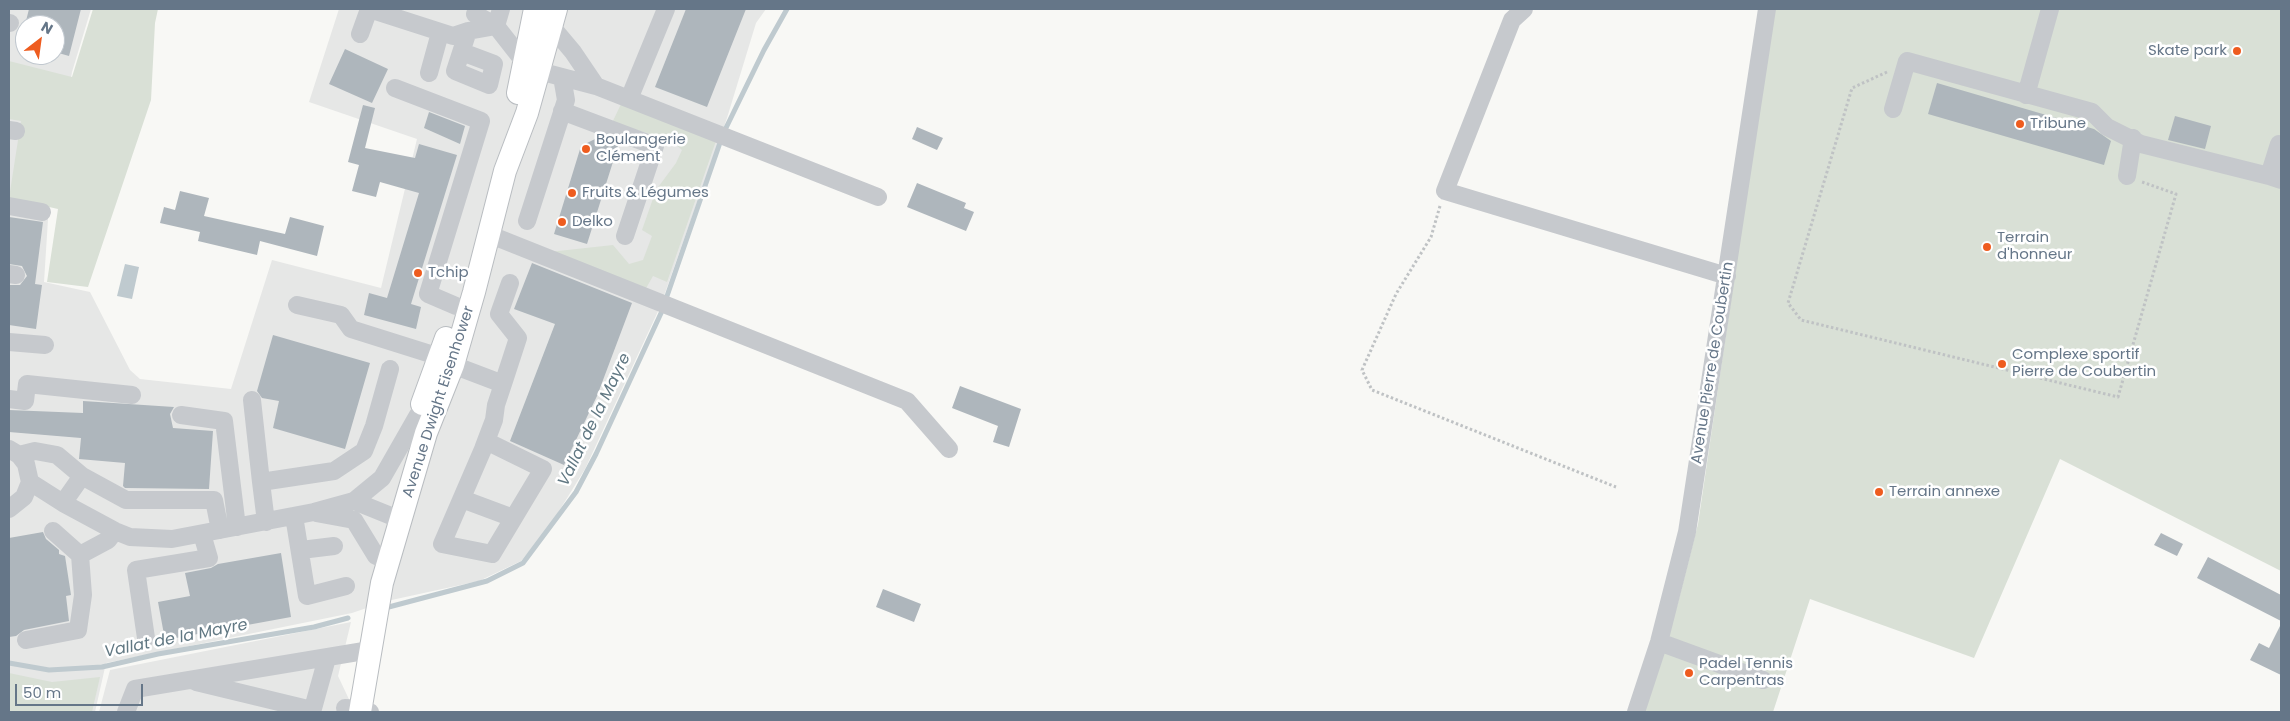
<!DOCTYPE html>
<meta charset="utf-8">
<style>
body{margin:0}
#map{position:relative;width:2290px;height:721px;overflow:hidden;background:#f8f8f5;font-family:Poppins,sans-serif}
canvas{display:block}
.frame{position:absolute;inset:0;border:10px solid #657688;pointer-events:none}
.north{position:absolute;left:15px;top:15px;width:50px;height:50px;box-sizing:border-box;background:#fff;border:1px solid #c1c8cf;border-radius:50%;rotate:30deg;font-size:14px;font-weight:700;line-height:20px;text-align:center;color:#657688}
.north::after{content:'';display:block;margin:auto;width:18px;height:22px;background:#ee5c1f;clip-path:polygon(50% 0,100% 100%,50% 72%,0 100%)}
.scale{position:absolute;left:15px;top:684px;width:128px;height:22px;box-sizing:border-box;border:2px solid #657688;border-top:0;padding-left:6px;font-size:15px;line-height:18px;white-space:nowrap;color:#657688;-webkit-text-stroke:4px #fff;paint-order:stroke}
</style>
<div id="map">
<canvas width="2290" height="721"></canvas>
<div class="frame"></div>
<div class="north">N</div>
<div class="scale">50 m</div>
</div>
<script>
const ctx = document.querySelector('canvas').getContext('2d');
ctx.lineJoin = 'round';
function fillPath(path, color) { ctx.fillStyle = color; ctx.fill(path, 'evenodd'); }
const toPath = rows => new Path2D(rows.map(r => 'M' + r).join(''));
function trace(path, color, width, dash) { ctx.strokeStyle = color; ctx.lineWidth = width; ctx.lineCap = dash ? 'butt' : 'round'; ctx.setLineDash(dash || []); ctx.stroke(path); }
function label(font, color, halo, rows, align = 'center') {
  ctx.font = font + ' Poppins,sans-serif'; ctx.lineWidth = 5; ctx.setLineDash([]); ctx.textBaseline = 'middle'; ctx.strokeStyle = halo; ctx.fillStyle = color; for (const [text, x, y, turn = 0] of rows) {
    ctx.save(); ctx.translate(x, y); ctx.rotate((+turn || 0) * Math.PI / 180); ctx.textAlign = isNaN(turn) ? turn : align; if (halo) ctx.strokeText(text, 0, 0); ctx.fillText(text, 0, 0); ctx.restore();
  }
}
const built = toPath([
 [9,9,91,9,72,72,49,204,44,282,90,292,130,370,140,379,231,389,272,260,381,288,417,139,309,102,339,9,766,9,756,23,727,118,660,307,585,469,546,532,521,561,479,581,387,601,352,613,106,663,95,712,9,712],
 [25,25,55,25,55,55,25,55],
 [351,622,338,676,355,712,99,712,110,670]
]);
const green = toPath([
 [93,9,158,9,155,23,151,100,88,287,47,282,58,209,9,198,21,121,9,119,9,61,72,77],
 [1774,9,2281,9,2281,571,2060,459,1974,658,1810,599,1773,712,1643,712,1677,606,1698,524],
 [621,104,716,141,667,282,653,276,645,290,549,252,613,245,629,264,643,260,652,236,642,230,656,190,676,163,682,150,671,140,612,123],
 [9,673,52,682,100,677,92,712,9,712]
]);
const water = toPath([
 [125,264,139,267,132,299,117,296]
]);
const stream = toPath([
 [667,296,723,134,764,50,787,9],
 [385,608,487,581,523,563,576,492,596,454,662,311],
 [9,663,49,670,102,667,158,654,314,627,348,618]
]);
const building = toPath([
 [29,9,81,9,69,56,55,52,55,25,25,25],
 [686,9,746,9,707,107,655,87],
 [345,49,388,69,372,103,329,84],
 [1937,83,2094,129,2111,141,2104,165,1928,114],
 [363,105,375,108,365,148,415,158,419,144,457,155,411,304,421,307,416,329,364,315,369,293,387,298,419,193,380,182,376,197,352,191,359,165,348,162],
 [429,112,465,126,460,144,424,128],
 [2175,116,2211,126,2205,149,2168,140],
 [917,127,943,138,937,150,912,139],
 [595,139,618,146,587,244,554,234,581,146],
 [917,183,966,203,964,208,974,212,966,231,907,207],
 [180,191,209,198,204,216,285,234,290,217,324,226,317,256,260,241,257,255,198,241,200,232,160,223,164,207,175,210],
 [9,217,43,222,35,284,42,285,36,329,9,325,9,285,20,285,27,276,22,266,9,264],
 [532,263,632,303,597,396,564,465,510,441,555,324,514,309],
 [273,335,370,363,345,449,273,428,279,401,262,398,257,391],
 [960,386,1021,409,1009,447,993,442,998,426,952,408],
 [83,401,174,407,170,414,173,428,213,431,209,489,125,488,123,486,125,463,79,459,81,438,9,432,9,410,83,413],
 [43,532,46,539,59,550,59,554,65,556,71,595,66,596,69,621,24,630,16,636,9,637,9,538],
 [2161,533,2183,544,2177,556,2154,545],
 [281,553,291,617,165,640,158,602,190,596,185,573,211,568,218,564],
 [2208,557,2281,595,2281,621,2197,578],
 [883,589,921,604,914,622,876,607],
 [2281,624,2281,675,2250,660,2259,643,2269,648]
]);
const path = toPath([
 [1887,72,1852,88,1788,303,1801,320,2118,397,2176,194,2142,182],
 [1440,206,1431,237,1396,294,1362,370,1372,390,1616,487]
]);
const minor = toPath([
 [369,9,453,36,468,31,496,26],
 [477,9,475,14,496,26],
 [501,9,496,26,525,63,539,71,596,86,878,197],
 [1524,9,1512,20,1445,191,1727,276],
 [9,23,10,23],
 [552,27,573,52,596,86],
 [360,34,369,9],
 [462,52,494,64,489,85,455,71,468,31],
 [429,73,440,33],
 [395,88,481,121,428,294,456,306],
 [2026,95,2050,9],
 [629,99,666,9],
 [1893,109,1907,61,2092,112,2107,127,2141,144,2269,176],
 [562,111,655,146,625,236],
 [9,130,16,131],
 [2279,144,2269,176,2281,180],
 [2127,176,2133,138],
 [9,206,42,212],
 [527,221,566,100,562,77],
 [488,234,907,401,949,449],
 [9,274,16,275],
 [297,305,341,315,351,329,440,357,453,365,503,384,496,405,494,420,486,441,483,449,442,544,492,554,543,469,486,441],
 [9,342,45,345],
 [503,384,518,338,499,314,510,283],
 [9,399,25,401,27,384,132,395],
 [252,400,261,482],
 [181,415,224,421,237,527],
 [9,449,19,455,26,464,30,482,24,497,9,509],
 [19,455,35,451,57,455,82,476],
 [30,482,63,503,115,531,130,537,172,539,314,512,354,501,382,478,418,415],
 [462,499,513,518],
 [354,501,401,520],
 [63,503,82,476,126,500,214,500,220,530],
 [316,513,354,520,376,556],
 [294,516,307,596,346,586],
 [266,522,261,482,334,471,364,451,374,426,390,369],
 [53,531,80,555],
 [301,550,334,546],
 [146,638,136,570,209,558,202,534],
 [26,640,78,630,83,595,80,555,108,540,115,531],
 [1659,642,1763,680],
 [196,682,312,710],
 [345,708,361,709,370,712],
 [126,712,135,689,370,650],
 [312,712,327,658],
 [1636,712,1659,642,1687,532,1767,9]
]);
const major = toPath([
 [518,93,535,9],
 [422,404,446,338],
 [360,712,382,583,426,433,453,365,474,292,505,171,527,113,556,9]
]);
const markers = [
 [2237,51,5,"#ee5c1f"],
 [2020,124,5,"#ee5c1f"],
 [586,149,5,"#ee5c1f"],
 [572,193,5,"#ee5c1f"],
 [562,222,5,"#ee5c1f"],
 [1987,247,5,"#ee5c1f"],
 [418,273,5,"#ee5c1f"],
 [2002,364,5,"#ee5c1f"],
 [1879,492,5,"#ee5c1f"],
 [1689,673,5,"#ee5c1f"]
];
const poiNames = [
 ["Skate park",2227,51,"right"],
 ["Tribune",2030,124],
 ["Boulangerie",596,140],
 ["Clément",596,157],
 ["Fruits & Légumes",582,193],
 ["Delko",572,222],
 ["Terrain",1997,238],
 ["d'honneur",1997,255],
 ["Tchip",428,273],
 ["Complexe sportif",2012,355],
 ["Pierre de Coubertin",2012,372],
 ["Terrain annexe",1889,492],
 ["Padel Tennis",1699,664],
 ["Carpentras",1699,681]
];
const streetNames = [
 ["Avenue Pierre de Coubertin",1713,363,-81],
 ["Avenue Dwight Eisenhower",439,402,-72]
];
const waterNames = [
 ["Vallat de la Mayre",595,420,-64],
 ["Vallat de la Mayre",176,639,-11]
];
fillPath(built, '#e6e7e6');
fillPath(green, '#d9e0d6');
fillPath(water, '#bfcacf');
trace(stream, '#bfcacf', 5);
fillPath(building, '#aeb6bc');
trace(major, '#b9bdc1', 24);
trace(path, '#bfc2c4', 3, [2.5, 2.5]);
trace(minor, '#c6c9cd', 18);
trace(major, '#fff', 22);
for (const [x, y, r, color] of markers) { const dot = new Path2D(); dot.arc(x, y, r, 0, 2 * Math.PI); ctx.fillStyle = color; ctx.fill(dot); trace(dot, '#fff', 2); }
label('15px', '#657688', '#fff', poiNames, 'left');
label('15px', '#657688', '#fff', streetNames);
label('italic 16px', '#617883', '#fff', waterNames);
</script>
